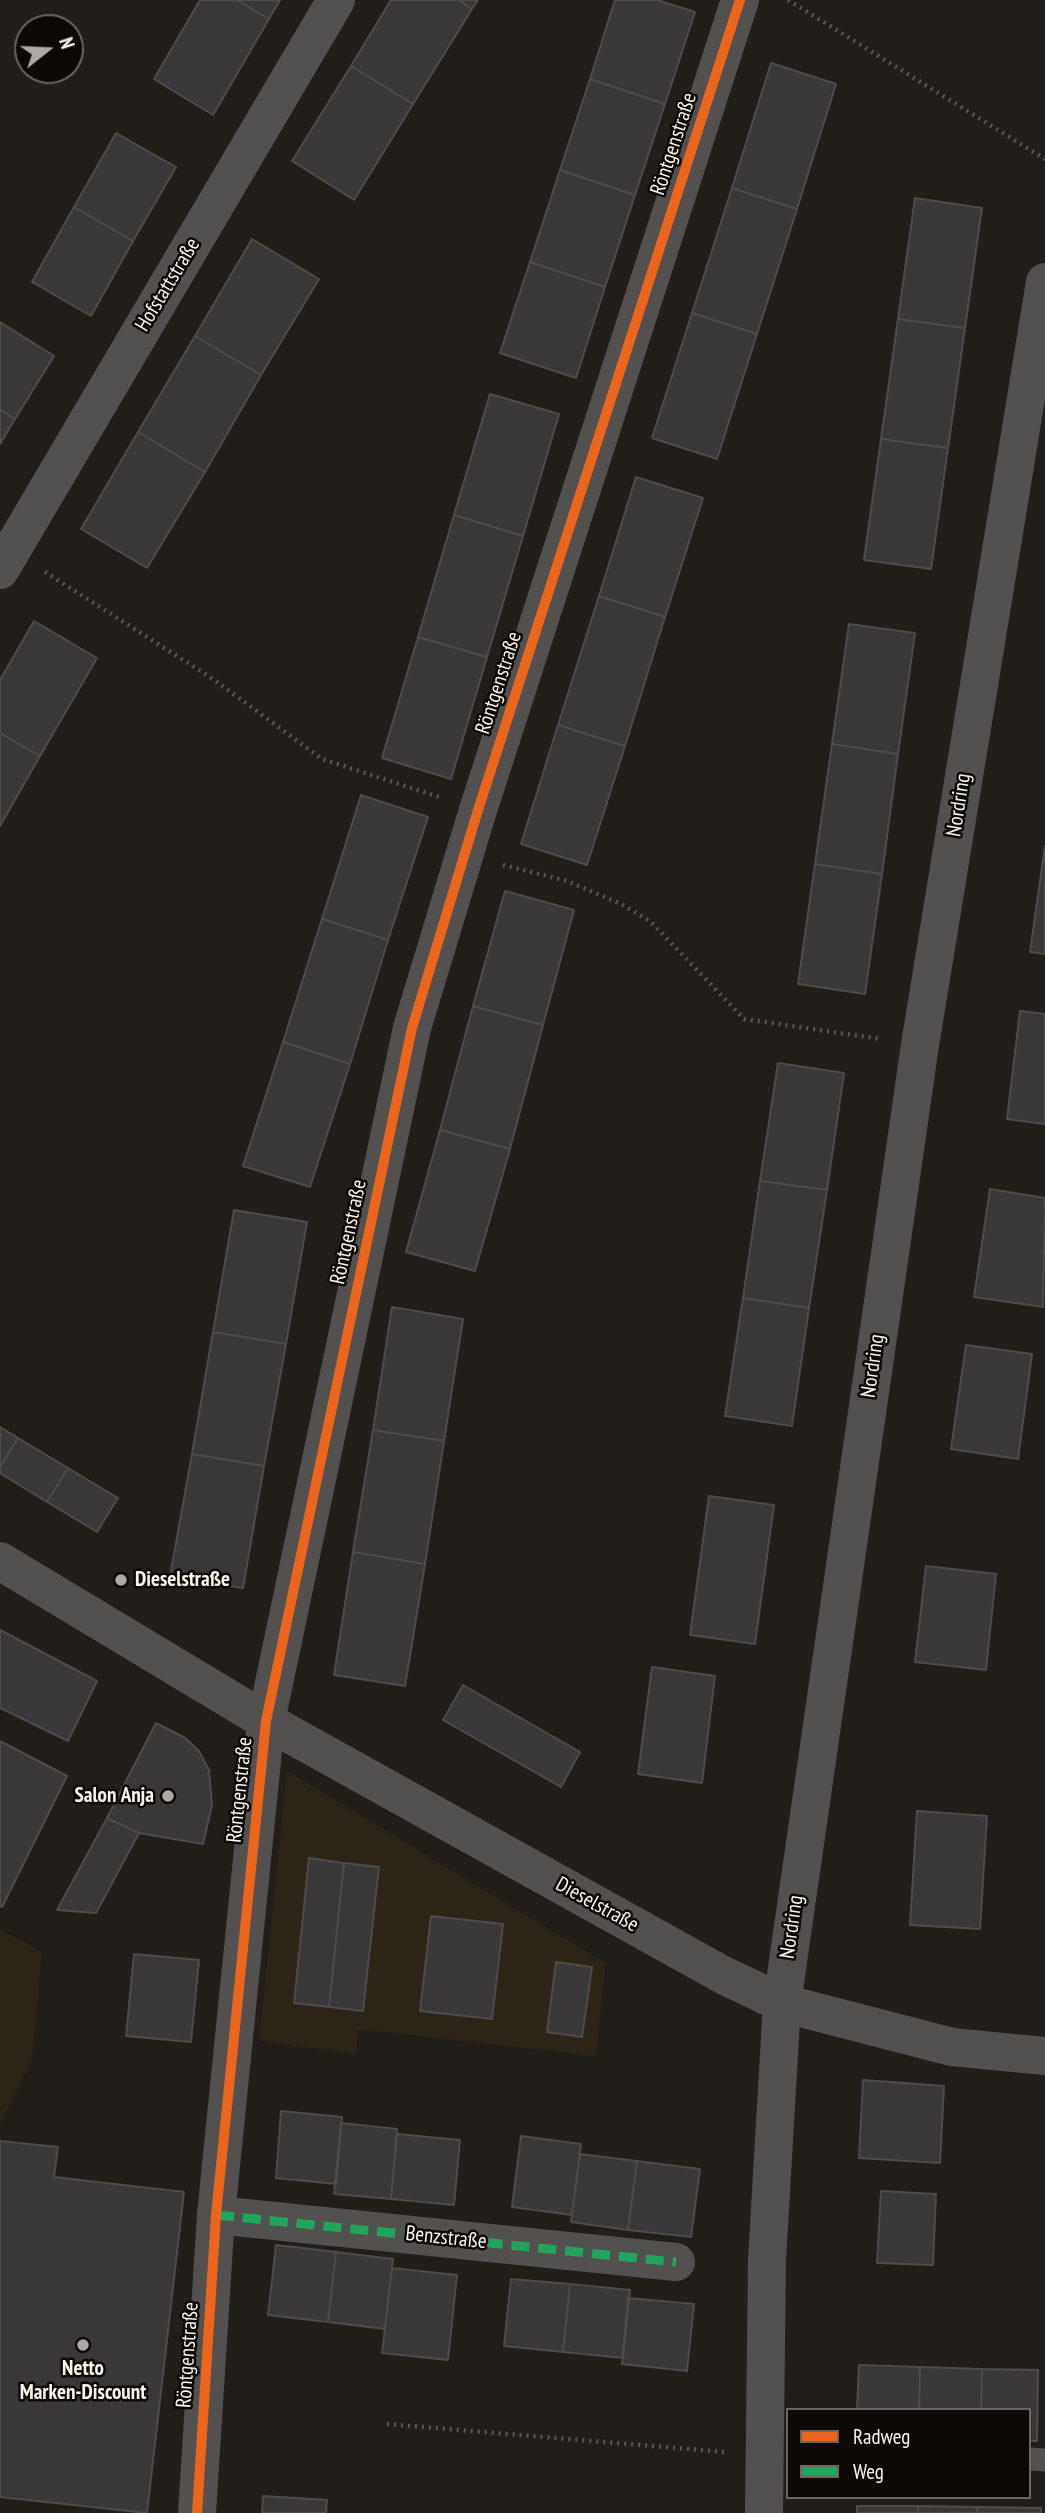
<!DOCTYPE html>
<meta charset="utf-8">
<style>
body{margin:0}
#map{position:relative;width:1045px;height:2513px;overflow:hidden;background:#221e1a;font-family:"PT Sans Narrow",sans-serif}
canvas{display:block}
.legend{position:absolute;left:786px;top:2408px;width:245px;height:91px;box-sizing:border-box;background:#0c0906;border:2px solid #6a6763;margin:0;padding:9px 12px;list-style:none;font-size:21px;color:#f8f4ee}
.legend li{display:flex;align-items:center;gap:14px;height:35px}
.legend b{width:35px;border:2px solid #6a6763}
.north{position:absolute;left:14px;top:14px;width:70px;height:70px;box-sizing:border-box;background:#0c0906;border:2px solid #6a6763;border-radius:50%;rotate:72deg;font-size:19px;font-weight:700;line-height:28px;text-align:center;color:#f8f4ee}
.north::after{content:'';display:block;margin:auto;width:24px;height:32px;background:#ada9a4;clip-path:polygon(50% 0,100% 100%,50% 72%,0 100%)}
</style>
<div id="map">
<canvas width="1045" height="2513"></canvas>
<ul class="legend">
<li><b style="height:9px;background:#eb651d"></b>Radweg</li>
<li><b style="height:9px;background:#20a55d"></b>Weg</li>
</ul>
<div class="north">N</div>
</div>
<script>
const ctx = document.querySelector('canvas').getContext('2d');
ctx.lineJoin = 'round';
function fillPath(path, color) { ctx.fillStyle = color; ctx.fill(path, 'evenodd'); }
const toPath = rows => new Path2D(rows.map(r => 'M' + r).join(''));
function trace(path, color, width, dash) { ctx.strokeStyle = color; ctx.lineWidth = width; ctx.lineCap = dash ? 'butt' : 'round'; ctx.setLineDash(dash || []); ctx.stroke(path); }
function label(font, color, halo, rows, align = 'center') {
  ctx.font = font + ' "PT Sans Narrow",sans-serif'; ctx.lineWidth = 5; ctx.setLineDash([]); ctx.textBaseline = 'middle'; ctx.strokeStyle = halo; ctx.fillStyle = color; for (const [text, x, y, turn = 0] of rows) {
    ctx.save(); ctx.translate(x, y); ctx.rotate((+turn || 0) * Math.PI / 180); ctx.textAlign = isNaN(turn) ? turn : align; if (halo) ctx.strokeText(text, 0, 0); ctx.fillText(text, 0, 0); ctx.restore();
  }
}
const built = toPath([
 [287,1771,606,1963,596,2056,358,2029,356,2054,259,2041],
 [0,1929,42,1952,32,2060,0,2125]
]);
const building = toPath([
 [200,0,237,0,269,19,213,115,154,79,200,0],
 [237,0,280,0,269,19,237,0],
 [391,0,459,0,472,9,413,104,351,66,391,0],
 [459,0,478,0,472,9,459,0],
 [615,0,657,0,695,12,665,104,590,79,615,0],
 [771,63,836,84,797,209,732,188,771,63],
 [351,66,413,104,354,200,292,161,351,66],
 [590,79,665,104,635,195,560,170,590,79],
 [116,133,176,167,133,241,74,207,116,133],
 [560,170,635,195,605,287,530,262,560,170],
 [732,188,797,209,757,334,692,313,732,188],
 [915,198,982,208,965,328,898,319,915,198],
 [74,207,133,241,91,316,32,282,74,207],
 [252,239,319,279,261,375,195,336,252,239],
 [530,262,605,287,576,378,500,353,530,262],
 [692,313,757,334,717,459,652,438,692,313],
 [898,319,965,328,948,448,881,439,898,319],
 [0,322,54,356,15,419,0,409,0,322],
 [195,336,261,375,205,472,138,432,195,336],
 [490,394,559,414,523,536,454,515,490,394],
 [0,409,15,419,0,444,0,409],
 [138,432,205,472,147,568,81,529,138,432],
 [881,439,948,448,931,569,864,560,881,439],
 [636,477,703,498,665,617,599,596,636,477],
 [454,515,523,536,487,657,418,637,454,515],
 [599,596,665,617,625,746,558,725,599,596],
 [34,621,97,658,40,756,0,733,0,680,34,621],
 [849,624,915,633,898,754,832,744,849,624],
 [418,637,487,657,451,779,382,758,418,637],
 [558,725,625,746,587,865,521,844,558,725],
 [0,733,40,756,0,826,0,733],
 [832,744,898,754,882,874,815,864,832,744],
 [361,795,428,817,388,940,322,919,361,795],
 [1045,846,1045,954,1030,952,1045,846],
 [815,864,882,874,865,994,798,984,815,864],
 [505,891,574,910,543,1025,473,1006,505,891],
 [322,919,388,940,350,1064,283,1042,322,919],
 [473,1006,543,1025,510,1149,440,1130,473,1006],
 [1020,1011,1045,1014,1045,1124,1007,1119,1020,1011],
 [283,1042,350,1064,310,1187,243,1166,283,1042],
 [778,1063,844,1073,827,1190,760,1181,778,1063],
 [440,1130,510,1149,475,1271,406,1252,440,1130],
 [760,1181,827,1190,809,1308,743,1298,760,1181],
 [990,1189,1045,1198,1043,1307,974,1297,990,1189],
 [234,1210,307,1222,286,1344,213,1332,234,1210],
 [743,1298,809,1308,792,1426,725,1416,743,1298],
 [392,1307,463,1319,444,1441,373,1430,392,1307],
 [213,1332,286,1344,264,1466,192,1454,213,1332],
 [966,1345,1032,1354,1018,1459,951,1449,966,1345],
 [0,1427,18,1438,0,1467,0,1427],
 [373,1430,444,1441,425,1564,353,1552,373,1430],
 [18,1438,68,1468,47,1502,0,1473,0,1467,18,1438],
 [192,1454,264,1466,243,1588,170,1576,192,1454],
 [68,1468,118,1498,97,1532,47,1502,68,1468],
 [709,1496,774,1505,755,1644,690,1635,709,1496],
 [353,1552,425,1564,405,1686,334,1675,353,1552],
 [926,1566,996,1574,986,1670,915,1662,926,1566],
 [0,1630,97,1681,68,1741,0,1708,0,1630],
 [652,1667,715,1676,702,1783,638,1774,652,1667],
 [463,1685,580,1752,561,1787,443,1720,463,1685],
 [156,1723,185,1738,199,1751,209,1770,212,1805,203,1844,139,1833,107,1818,156,1723],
 [0,1741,67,1776,2,1907,0,1906,0,1741],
 [917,1811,987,1816,980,1929,910,1925,917,1811],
 [107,1818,139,1833,96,1913,57,1910,107,1818],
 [309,1858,344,1863,329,2007,294,2003,309,1858],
 [344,1863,379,1867,363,2011,329,2007,344,1863],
 [431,1916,503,1924,492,2019,420,2011,431,1916],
 [134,1954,199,1960,191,2042,126,2036,134,1954],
 [556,1962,592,1967,582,2037,547,2032,556,1962],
 [863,2080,944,2086,940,2163,859,2158,863,2080],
 [281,2111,342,2117,336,2184,276,2178,281,2111],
 [341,2123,397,2129,391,2199,334,2194,341,2123],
 [397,2134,460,2140,454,2205,391,2199,397,2134],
 [521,2136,581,2144,572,2215,512,2207,521,2136],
 [0,2141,58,2147,54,2177,184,2192,147,2513,0,2497,0,2141],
 [580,2154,637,2161,628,2230,571,2222,580,2154],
 [637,2161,700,2169,691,2237,628,2230,637,2161],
 [881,2191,936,2194,933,2265,877,2263,881,2191],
 [276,2245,336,2252,328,2322,268,2315,276,2245],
 [336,2252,393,2259,385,2329,328,2322,336,2252],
 [392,2268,457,2275,448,2360,382,2353,392,2268],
 [511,2279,570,2284,563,2352,504,2346,511,2279],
 [570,2284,630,2290,623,2358,563,2352,570,2284],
 [628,2298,694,2304,687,2371,622,2364,628,2298],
 [859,2365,920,2367,919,2410,857,2410,859,2365],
 [920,2367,982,2369,981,2410,919,2410,920,2367],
 [982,2369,1038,2370,1037,2441,1029,2441,1029,2410,981,2410,982,2369],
 [263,2496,327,2500,326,2513,262,2513,263,2496],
 [857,2506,918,2506,918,2513,857,2513,857,2506],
 [918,2506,977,2507,977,2513,918,2513,918,2506],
 [977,2507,1041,2508,1041,2513,977,2513,977,2507]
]);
const path = toPath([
 [788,0,1045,159],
 [45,572,213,679,322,759,442,798],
 [503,865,567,881,619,903,650,921,744,1019,881,1039],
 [387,2424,725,2452]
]);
const lane = toPath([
 [1029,2459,1045,2460]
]);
const street = toPath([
 [0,570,336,0],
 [0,1561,266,1721,723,1975,782,2003,952,2047,1045,2056],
 [216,2215,676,2262],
 [197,2513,216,2215,266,1721,412,1028,478,810,740,0],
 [764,2513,767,2260,782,2003,920,1045,1045,282]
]);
const quiet = toPath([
 [216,2215,676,2262]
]);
const cycleway = toPath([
 [197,2513,216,2215,266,1721,412,1028,478,810,740,0]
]);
const markers = [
 [121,1580,7,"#ada9a4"],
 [168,1796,7,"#ada9a4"],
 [83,2345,7,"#ada9a4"]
];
const streetNames = [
 ["Röntgenstraße",674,144,-72],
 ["Hofstattstraße",168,285,-59],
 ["Röntgenstraße",499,683,-72],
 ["Nordring",959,805,-81],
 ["Röntgenstraße",349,1232,-78],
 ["Nordring",873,1366,-82],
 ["Röntgenstraße",240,1790,-84],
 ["Dieselstraße",597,1905,29],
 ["Nordring",792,1927,-82],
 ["Benzstraße",446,2238,6],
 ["Röntgenstraße",188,2355,-86]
];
const poiNames = [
 ["Dieselstraße",135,1580],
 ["Salon Anja",154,1796,"right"],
 ["Netto",83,2369,"center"],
 ["Marken-Discount",83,2393,"center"]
];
fillPath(built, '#2d2517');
fillPath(building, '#3a3738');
trace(building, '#4d4b4b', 2);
trace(path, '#595755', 4.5, [2, 5]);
trace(lane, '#525150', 23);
trace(street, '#525150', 38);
trace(quiet, '#20a55d', 9, [18, 9]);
trace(cycleway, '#eb651d', 10);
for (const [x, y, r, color] of markers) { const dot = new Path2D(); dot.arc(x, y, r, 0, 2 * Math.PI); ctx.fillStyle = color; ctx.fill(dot); trace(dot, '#0c0906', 2.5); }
label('21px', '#f8f4ee', '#0c0906', streetNames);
label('bold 21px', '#f8f4ee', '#0c0906', poiNames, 'left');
</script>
